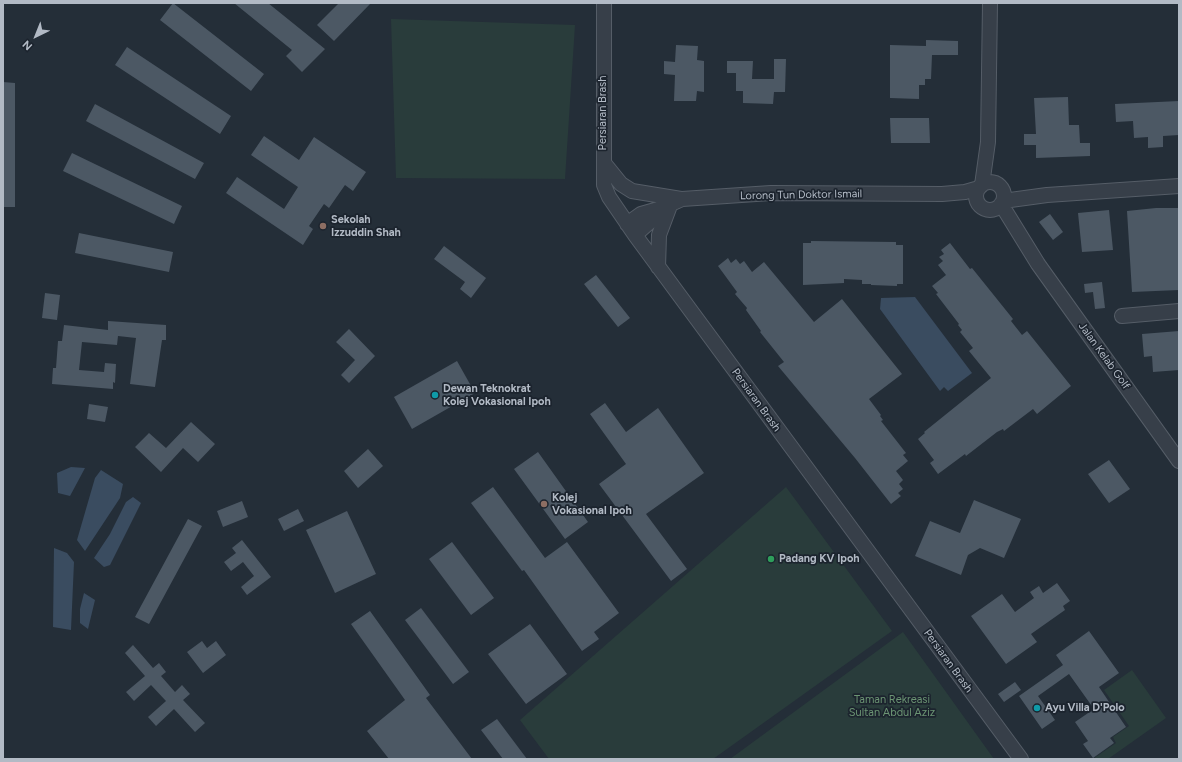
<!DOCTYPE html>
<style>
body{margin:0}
#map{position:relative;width:1182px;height:762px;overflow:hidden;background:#242e38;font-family:Figtree,sans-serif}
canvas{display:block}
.frame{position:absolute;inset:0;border:4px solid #b2bac5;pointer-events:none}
.north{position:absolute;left:16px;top:16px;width:40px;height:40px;-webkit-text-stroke:3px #1c242e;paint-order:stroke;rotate:223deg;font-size:11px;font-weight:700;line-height:16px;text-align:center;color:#b2bac5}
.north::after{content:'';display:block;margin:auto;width:14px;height:18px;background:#b2bac5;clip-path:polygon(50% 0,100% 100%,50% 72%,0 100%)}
</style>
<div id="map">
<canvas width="1182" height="762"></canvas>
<div class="frame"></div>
<div class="north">N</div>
</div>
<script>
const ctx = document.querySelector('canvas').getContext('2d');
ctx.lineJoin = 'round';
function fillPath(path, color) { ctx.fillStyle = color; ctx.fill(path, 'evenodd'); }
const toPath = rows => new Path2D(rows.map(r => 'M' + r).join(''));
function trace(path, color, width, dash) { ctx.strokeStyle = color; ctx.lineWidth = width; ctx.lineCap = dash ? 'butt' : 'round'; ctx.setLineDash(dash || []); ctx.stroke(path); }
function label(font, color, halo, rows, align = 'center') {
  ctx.font = font + ' Figtree,sans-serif'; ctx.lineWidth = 3.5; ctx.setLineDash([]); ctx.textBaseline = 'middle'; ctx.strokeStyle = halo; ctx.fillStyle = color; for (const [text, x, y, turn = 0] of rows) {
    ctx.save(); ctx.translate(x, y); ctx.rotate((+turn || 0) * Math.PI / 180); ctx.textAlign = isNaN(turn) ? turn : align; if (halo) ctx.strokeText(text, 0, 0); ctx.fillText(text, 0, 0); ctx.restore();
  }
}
const green = toPath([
 [391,19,575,25,565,179,396,178],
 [786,487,892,631,713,759,549,759,520,720],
 [903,632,994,759,730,759],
 [1132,670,1166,718,1108,759,1093,759,1116,743,1113,737,1129,726,1104,690]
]);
const water = toPath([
 [915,297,972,373,948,391,944,387,940,391,880,309,881,298],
 [71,467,85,468,70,496,58,493,57,473],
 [101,470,123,484,120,498,85,551,77,540,95,478],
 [133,497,141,503,110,565,104,567,94,558,110,534,126,502],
 [54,548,67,553,74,562,71,630,53,627],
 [84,593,95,600,88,629,80,623,80,609]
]);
const building = toPath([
 [173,3,264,74,251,91,160,20],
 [234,3,268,3,325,49,302,72,286,56,292,50],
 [339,3,371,3,334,41,317,25],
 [926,40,958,41,958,55,932,55,931,79,925,79,925,85,919,85,919,99,890,98,890,45,926,46],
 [676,45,698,46,697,60,704,61,704,92,697,91,696,101,674,101,675,75,664,74,664,61,675,62],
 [127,47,231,116,220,134,115,65],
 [774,59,786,59,785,92,774,92,773,104,743,103,743,91,736,91,736,73,727,73,727,61,753,61,752,79,774,79],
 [3,82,15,83,15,207,3,207],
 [1068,97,1069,125,1079,125,1080,143,1090,143,1090,156,1036,158,1036,145,1024,145,1024,134,1036,134,1034,98],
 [1179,101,1179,135,1163,136,1163,147,1148,148,1148,137,1134,138,1133,121,1116,122,1115,104],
 [95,104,204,163,195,179,86,121],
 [890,118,929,118,930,143,891,143],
 [264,136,299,160,314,137,366,172,353,191,345,185,329,208,324,204,309,226,313,229,303,245,226,193,237,177,284,209,298,187,251,155],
 [72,153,182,206,174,224,63,171],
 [1156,208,1179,208,1179,290,1132,292,1127,211],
 [1109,210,1113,250,1082,252,1078,213],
 [1050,214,1063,232,1053,240,1039,222],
 [79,233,173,252,169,272,75,253],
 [811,241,896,242,896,245,903,245,903,284,897,284,897,286,871,285,871,284,862,284,862,280,844,279,844,283,803,285,803,243,811,243],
 [950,243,970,269,972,268,1013,319,1011,321,1022,335,1027,331,1071,386,1037,414,1033,409,1004,431,1003,429,997,432,966,456,965,454,938,474,930,463,934,460,918,439,925,433,924,432,991,378,969,351,973,348,960,332,962,330,958,325,959,324,936,294,938,293,932,286,946,275,938,265,943,261,939,257,944,254,941,250],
 [444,246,486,278,471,298,460,289,465,282,434,259],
 [728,258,731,263,736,259,740,264,744,261,752,272,764,262,814,322,842,299,902,374,869,399,881,415,880,416,883,420,881,421,906,453,903,455,908,461,896,471,903,480,899,484,903,489,898,493,901,496,891,504,855,458,778,366,784,362,760,332,761,331,746,310,747,308,735,294,737,292,718,266],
 [596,275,630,318,618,327,584,284],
 [1102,282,1105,308,1095,309,1093,292,1085,293,1084,284],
 [45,293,60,295,57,320,42,318],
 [108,321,166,325,166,340,162,340,155,387,130,384,136,338,118,336,117,345,82,342,79,370,104,372,105,363,116,364,115,383,113,382,113,389,52,384,53,368,56,368,58,341,62,341,64,325,108,330],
 [349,329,375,356,349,383,341,375,355,360,336,342],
 [1179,331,1179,370,1153,372,1152,356,1144,357,1142,334],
 [457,361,475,393,412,429,394,397],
 [605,403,626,432,658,408,704,473,646,514,687,569,671,581,599,484,626,464,590,414],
 [89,404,108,407,105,422,87,419],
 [191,422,215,444,198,462,183,448,161,472,135,447,149,433,166,448],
 [368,449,383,466,358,488,344,471],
 [538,452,588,522,565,539,514,469],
 [1109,460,1130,489,1109,503,1088,474],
 [493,487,545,558,567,542,619,613,594,632,599,639,582,651,524,570,522,571,471,503],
 [974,500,1021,519,1004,558,980,548,968,555,961,575,915,556,930,521,960,533],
 [242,501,248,517,223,527,217,511],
 [298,509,304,521,284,531,278,519],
 [347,511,376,574,335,593,306,530],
 [188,519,202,526,149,624,135,617],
 [242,540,271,577,247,595,241,587,254,576,243,562,231,571,224,562,236,553,232,548],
 [452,542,494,598,471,615,429,559],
 [1057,583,1070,601,1063,606,1065,610,1031,634,1037,642,1006,664,971,616,1002,594,1015,612,1034,598,1030,592,1039,586,1043,593],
 [421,608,469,672,453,684,405,620],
 [370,611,430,695,426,698,472,759,389,759,367,731,405,700,351,624],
 [530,624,567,674,526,704,488,654],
 [1089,631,1119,673,1099,687,1126,727,1110,738,1114,743,1093,758,1083,744,1088,741,1075,722,1094,709,1069,674,1038,696,1055,720,1042,729,1019,696,1063,665,1056,655],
 [202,641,207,648,216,641,226,655,203,673,187,652],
 [133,645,153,668,159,663,166,672,161,676,175,692,182,685,190,694,183,700,205,723,195,732,174,709,156,726,148,717,166,701,151,685,134,701,126,692,145,676,125,653],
 [1015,682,1021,690,1004,702,998,694],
 [497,719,527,759,503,759,481,730]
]);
const minor = toPath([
 [604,3,604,185,609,197,635,235,1021,759],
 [604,163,621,184,632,191,681,199],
 '976 196a14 14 0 1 1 28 0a14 14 0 1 1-28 0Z',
 [982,185,988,142,990,3],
 [1003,201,1047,195,1179,186],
 [1001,204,1038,264,1179,461],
 [627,224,641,214,662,208,682,199,771,193,942,194,965,192,979,188],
 [635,235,652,220,662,208],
 [658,267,659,235,671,203],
 [1122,316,1179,311]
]);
const markers = [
 [323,226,4,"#8d6e63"],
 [435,395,4,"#0f9aa8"],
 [544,504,4,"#8d6e63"],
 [771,559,4,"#2e9e5b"],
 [1037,708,4,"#0f9aa8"]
];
const streetNames = [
 ["Persiaran Brash",603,113,-90],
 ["Lorong Tun Doktor Ismail",801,195,-1],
 ["Jalan Kelab Golf",1104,356,54],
 ["Persiaran Brash",756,400,54],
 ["Persiaran Brash",948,661,54]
];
const poiNames = [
 ["Sekolah",331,220],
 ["Izzuddin Shah",331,233],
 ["Dewan Teknokrat",443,389],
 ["Kolej Vokasional Ipoh",443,402],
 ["Kolej",552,498],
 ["Vokasional Ipoh",552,511],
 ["Padang KV Ipoh",779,559],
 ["Ayu Villa D'Polo",1045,708]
];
const parkNames = [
 ["Taman Rekreasi",892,700],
 ["Sultan Abdul Aziz",892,713]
];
fillPath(green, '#293c3b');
fillPath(water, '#3a4c60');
fillPath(building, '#4c5864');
trace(minor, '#555d67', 16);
trace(minor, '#373f49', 14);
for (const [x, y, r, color] of markers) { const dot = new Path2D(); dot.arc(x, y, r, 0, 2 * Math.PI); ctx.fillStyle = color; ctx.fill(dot); trace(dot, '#1c242e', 1.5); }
label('11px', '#b2bac5', '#1c242e', streetNames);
label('bold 11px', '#b2bac5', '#1c242e', poiNames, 'left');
label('11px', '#6b9473', '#1c242e', parkNames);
</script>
